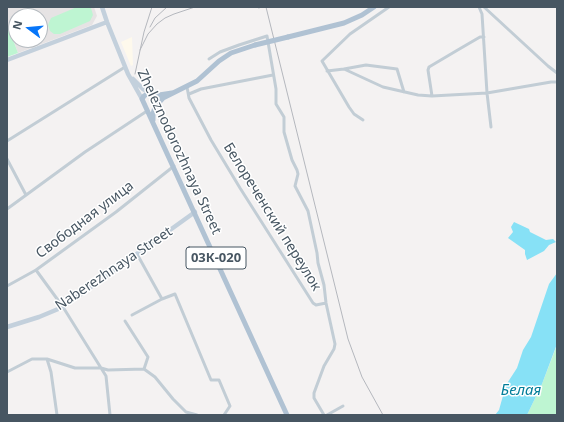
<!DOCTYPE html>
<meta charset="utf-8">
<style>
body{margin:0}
#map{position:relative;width:564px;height:422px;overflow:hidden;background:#f4f2f2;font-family:"Noto Sans",sans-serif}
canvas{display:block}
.frame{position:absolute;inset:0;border:8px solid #475662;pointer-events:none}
.north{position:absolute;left:8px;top:8px;width:40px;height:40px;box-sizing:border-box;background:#fff;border:1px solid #b5bbc0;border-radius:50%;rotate:286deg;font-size:11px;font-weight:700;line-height:16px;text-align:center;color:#475662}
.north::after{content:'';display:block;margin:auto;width:14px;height:18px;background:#0776f9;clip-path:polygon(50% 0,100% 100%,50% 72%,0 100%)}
</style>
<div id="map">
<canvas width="564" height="422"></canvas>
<div class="frame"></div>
<div class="north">N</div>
</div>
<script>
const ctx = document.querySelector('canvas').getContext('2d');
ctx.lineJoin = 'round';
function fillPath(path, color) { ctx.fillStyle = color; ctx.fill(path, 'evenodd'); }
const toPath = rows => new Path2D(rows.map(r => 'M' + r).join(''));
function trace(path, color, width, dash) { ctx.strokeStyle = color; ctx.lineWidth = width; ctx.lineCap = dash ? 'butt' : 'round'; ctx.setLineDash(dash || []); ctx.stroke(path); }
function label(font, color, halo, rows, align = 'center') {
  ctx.font = font + ' "Noto Sans",sans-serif'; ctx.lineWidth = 3; ctx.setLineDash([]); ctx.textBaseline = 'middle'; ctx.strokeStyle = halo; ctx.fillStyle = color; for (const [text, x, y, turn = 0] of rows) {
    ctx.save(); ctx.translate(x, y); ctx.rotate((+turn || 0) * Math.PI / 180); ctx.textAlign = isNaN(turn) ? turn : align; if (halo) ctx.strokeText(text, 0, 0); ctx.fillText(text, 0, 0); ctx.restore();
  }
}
const commercial = toPath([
 [132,37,133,65,131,66,121,42]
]);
const education = toPath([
 [7,7,94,7,97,16,92,25,18,53,7,24],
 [16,16,40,16,40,40,16,40]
]);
const green = toPath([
 [77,7,89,7,91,8,93,15,90,21,60,34,54,34,50,31,48,25,51,18],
 [7,24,18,53,7,57],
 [557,345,557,415,527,415,542,384]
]);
const water = toPath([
 [514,222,529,229,530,232,546,240,553,239,556,242,549,245,544,251,527,260,525,254,525,250,508,238,513,232,511,227],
 [557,273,557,344,542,384,527,415,495,415,499,410,506,385,517,368,523,350,531,337,549,284]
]);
const street = toPath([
 [479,7,482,14,487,93,491,127],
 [484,7,548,66,557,73],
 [209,59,220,52,239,45,267,36,276,89,276,104,284,117,284,132,292,160,297,170,298,174,295,186,308,211,317,253,318,263,324,285,326,303,335,344,334,349,324,366,314,393,314,398,324,415],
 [344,69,366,65,397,69,404,92],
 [327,71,344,69,383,87,418,95,432,96,487,93,551,82,557,82],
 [187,87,189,98,211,140,240,188,313,303,316,305,326,303],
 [189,94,201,89,273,75],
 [432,96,428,70,429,67,456,51,480,37,484,37],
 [363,120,354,114,349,107,322,61,350,34,389,7],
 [7,141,125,67],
 [7,159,26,195],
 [7,209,85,152,147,111],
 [137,254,162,299],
 [36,270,63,307,106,376,110,415],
 [7,286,36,270,116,212,174,166],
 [132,315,162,299,175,294,211,380,219,380,230,406,224,415],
 [125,321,148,357,144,369],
 [47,359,51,372,57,415],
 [7,372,32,359,47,359,75,368,101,368,108,370,144,369,155,377,173,399,186,412,197,415],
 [327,415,343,406]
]);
const secondary = toPath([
 [102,7,107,22,128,74,142,99],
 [7,60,107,22],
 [133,79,143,89,152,94],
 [7,327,39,317,63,307,195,212]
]);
const primary = toPath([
 [288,37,344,23,362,15,374,7],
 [172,93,159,95,147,94,144,96,142,99,287,415],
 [153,120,153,114,155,107,163,98,197,81,219,61,231,53,255,45]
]);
const rail = toPath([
 [256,7,259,8],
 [266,7,348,339,362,377,383,415],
 [150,27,155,18,167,7],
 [140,50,148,34,157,24,165,18,174,14,195,7],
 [135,74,144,32,152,7]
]);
const primaryBridge = toPath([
 [255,45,288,37]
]);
const shields = [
 [216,258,60]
];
const shieldNames = [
 ["03К-020",216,258]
];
const streetNames = [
 ["Zheleznodorozhnaya Street",179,152,65],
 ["Белореченский переулок",272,217,58],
 ["Свободная улица",85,220,-37],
 ["Naberezhnaya Street",114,269,-34]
];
const waterNames = [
 ["Белая",521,391]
];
fillPath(commercial, '#fef9ec');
fillPath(education, '#e6e3e4');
fillPath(green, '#bef5d2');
fillPath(water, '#87e1f6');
trace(street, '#c2cdd5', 3);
trace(secondary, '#c3d0dc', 4.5);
trace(primary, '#b0c2d3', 5);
trace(rail, '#b4b7bd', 1);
trace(primaryBridge, '#b0c2d3', 5);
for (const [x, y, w] of shields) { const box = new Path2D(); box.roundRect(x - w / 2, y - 11, w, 22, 3); ctx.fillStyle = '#fff'; ctx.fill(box); trace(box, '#475662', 1); }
label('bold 13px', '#475662', null, shieldNames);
label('14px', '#475662', '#fff', streetNames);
label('italic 15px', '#037e9a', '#fff', waterNames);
</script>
